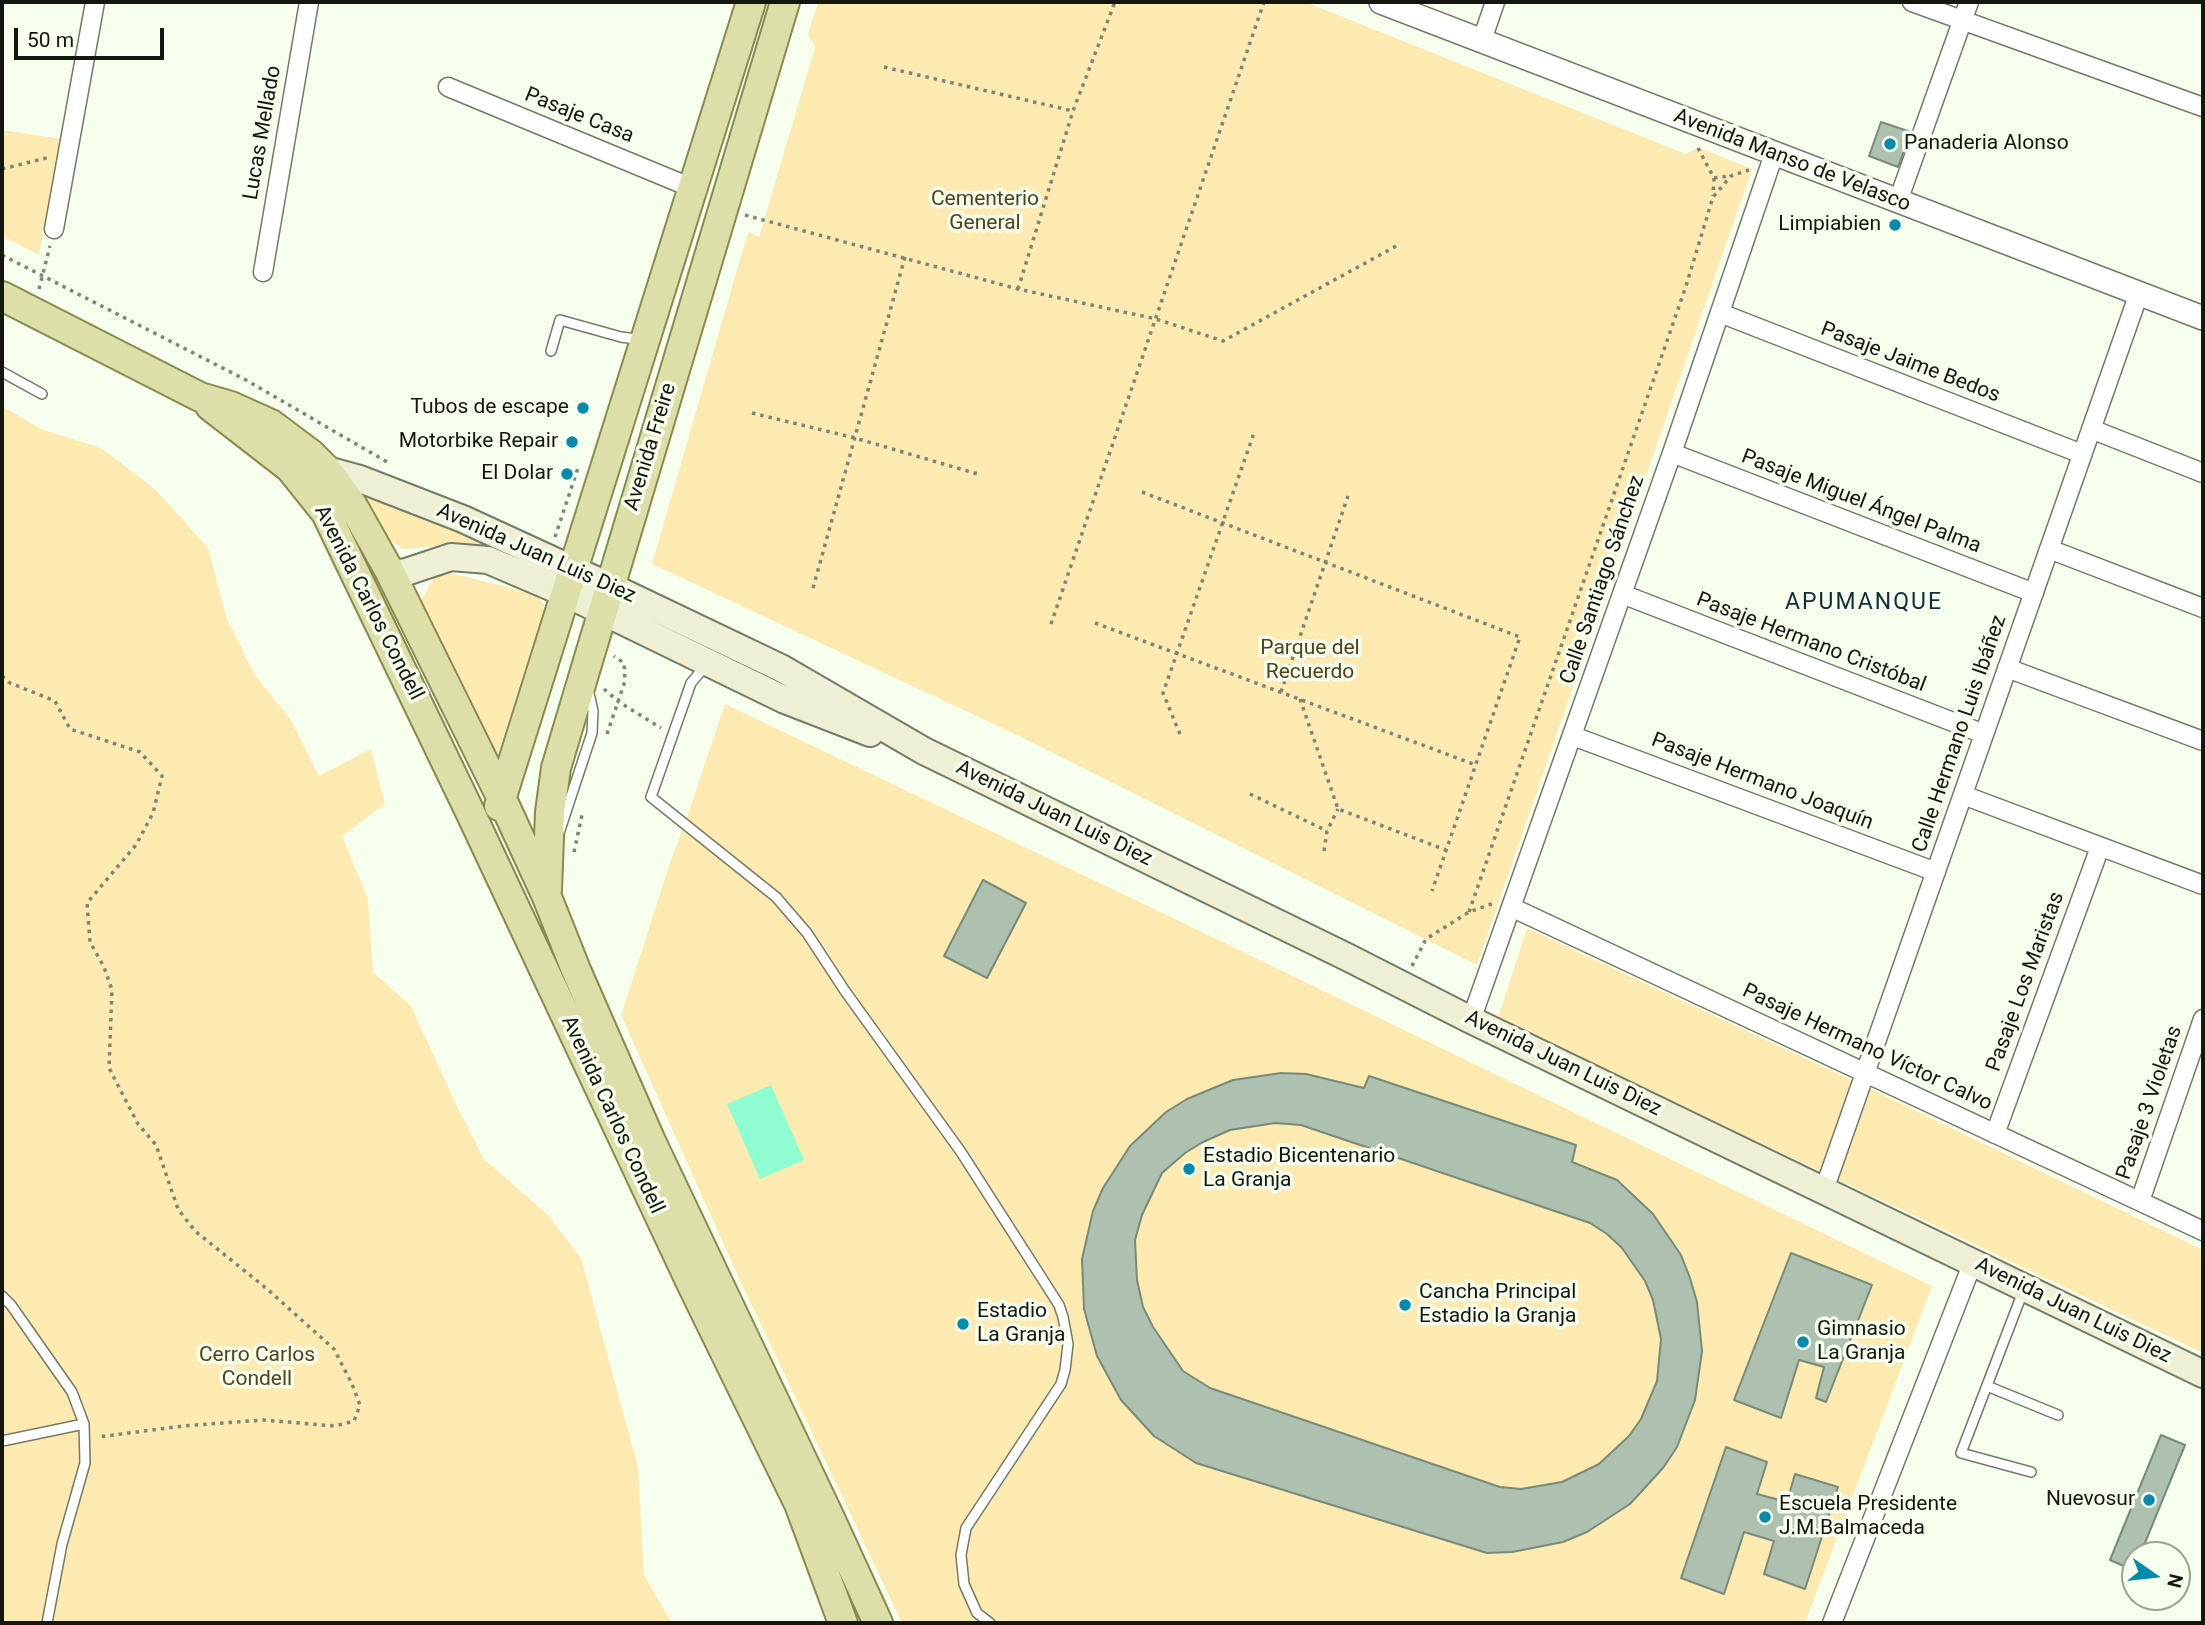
<!DOCTYPE html>
<meta charset="utf-8">
<style>
body{margin:0}
#map{position:relative;width:2205px;height:1625px;overflow:hidden;background:#f6ffee;font-family:Roboto,sans-serif}
canvas{display:block}
.frame{position:absolute;inset:0;border:4px solid #13170f;pointer-events:none}
.north{position:absolute;left:2121px;top:1541px;width:70px;height:70px;box-sizing:border-box;background:#f6ffee;border:2px solid #9ba295;border-radius:50%;rotate:104deg;font-size:19px;font-weight:700;line-height:28px;text-align:center;color:#13170f}
.north::after{content:'';display:block;margin:auto;width:24px;height:32px;background:#048aaa;clip-path:polygon(50% 0,100% 100%,50% 72%,0 100%)}
.scale{position:absolute;left:14px;top:28px;width:150px;height:32px;box-sizing:border-box;border:4px solid #13170f;border-top:0;padding-left:9px;font-size:21px;line-height:24px;white-space:nowrap;color:#13170f;-webkit-text-stroke:5px #f6ffee;paint-order:stroke}
</style>
<div id="map">
<canvas width="2205" height="1625"></canvas>
<div class="frame"></div>
<div class="north">N</div>
<div class="scale">50 m</div>
</div>
<script>
const ctx = document.querySelector('canvas').getContext('2d');
ctx.lineJoin = 'round';
function fillPath(path, color) { ctx.fillStyle = color; ctx.fill(path, 'evenodd'); }
const toPath = rows => new Path2D(rows.map(r => 'M' + r).join(''));
function trace(path, color, width, dash) { ctx.strokeStyle = color; ctx.lineWidth = width; ctx.lineCap = dash ? 'butt' : 'round'; ctx.setLineDash(dash || []); ctx.stroke(path); }
function label(font, color, halo, rows, align = 'center') {
  ctx.font = font + ' Roboto,sans-serif'; ctx.lineWidth = 7; ctx.setLineDash([]); ctx.textBaseline = 'middle'; ctx.strokeStyle = halo; ctx.fillStyle = color; for (const [text, x, y, turn = 0] of rows) {
    ctx.save(); ctx.translate(x, y); ctx.rotate((+turn || 0) * Math.PI / 180); ctx.textAlign = isNaN(turn) ? turn : align; if (halo) ctx.strokeText(text, 0, 0); ctx.fillText(text, 0, 0); ctx.restore();
  }
}
const green = toPath([
 [818,2,1305,2,1686,154,1698,147,1752,169,1477,965,1017,735,652,564,743,249,749,232,759,237,815,47,808,34],
 [2,130,61,139,39,255,2,236],
 [2,406,41,429,101,448,155,489,208,548,227,619,254,674,291,720,319,776,371,749,385,804,342,836,368,899,373,972,411,1006,454,1100,484,1159,548,1215,581,1258,638,1467,644,1575,672,1623,2,1623],
 [366,496,388,500,510,553,450,545,403,549,391,541],
 [438,570,535,594,545,606,496,759,417,608],
 [725,704,1171,917,1932,1286,1805,1623,902,1623,738,1276,621,1015,670,863,685,823],
 [1527,928,1877,1092,2203,1250,2203,1353,1498,1018]
]);
const water = toPath([
 [771,1085,804,1160,760,1179,727,1104]
]);
const building = toPath([
 [1881,122,1911,132,1898,167,1869,156,1881,122],
 [983,880,1026,903,987,978,944,956,983,880],
 [1281,1073,1306,1074,1364,1088,1369,1076,1576,1145,1572,1162,1617,1180,1653,1214,1681,1255,1690,1278,1697,1302,1702,1351,1695,1400,1677,1447,1663,1468,1630,1504,1587,1532,1563,1542,1512,1552,1487,1553,1196,1463,1154,1436,1121,1400,1097,1356,1084,1309,1082,1259,1093,1211,1103,1188,1130,1146,1166,1112,1187,1099,1233,1080,1281,1073],
 [1275,1123,1301,1125,1590,1223,1607,1234,1622,1248,1645,1281,1653,1300,1661,1339,1657,1381,1641,1419,1629,1436,1599,1464,1562,1482,1521,1489,1500,1487,1210,1388,1183,1371,1153,1327,1143,1307,1137,1280,1135,1240,1142,1215,1162,1173,1185,1153,1203,1142,1230,1130,1275,1123],
 [1791,1253,1872,1285,1826,1402,1816,1398,1824,1367,1799,1360,1781,1418,1734,1400,1791,1253],
 [2161,1435,2185,1445,2140,1555,2135,1555,2135,1571,2110,1560,2161,1435],
 [1726,1447,1767,1462,1757,1494,1787,1502,1795,1474,1838,1487,1805,1589,1764,1574,1774,1541,1744,1532,1724,1594,1681,1578,1726,1447]
]);
const path = toPath([
 [884,67,1073,111],
 [1698,148,1714,178,1713,196],
 [2,169,50,157],
 [1714,178,1729,176],
 [745,215,1018,289,1156,319,1223,341,1400,244],
 [2,255,246,380,387,462,388,466],
 [39,289,50,246],
 [1018,289,1073,111,1115,2],
 [752,413,855,438,981,475],
 [1142,492,1520,637,1432,891],
 [555,537,579,465],
 [813,588,905,257],
 [1095,623,1476,765],
 [1051,624,1264,2],
 [2,676,10,683,55,701,70,729,140,752,162,776,153,813,136,845,87,903,90,942,104,967,112,990,109,1068,138,1124,156,1145,178,1209,195,1231,266,1288,334,1349,352,1384,360,1405,354,1421,335,1426,263,1420,183,1426,98,1437],
 [604,689,619,702,661,728],
 [1281,692,1348,496],
 [1300,699,1338,809,1446,850],
 [607,734,625,681,624,663,614,656],
 [1180,734,1163,693,1255,430],
 [1250,794,1327,831],
 [1324,851,1327,831,1338,809],
 [574,852,582,815],
 [1469,912,1686,286,1713,197,1731,176,1749,170],
 [1412,966,1426,939,1469,912,1494,903]
]);
const service = toPath([
 [551,351,560,320,621,337,643,340],
 [2,372,42,394],
 [706,665,691,683,651,797,776,897,807,933,845,991,961,1152,1059,1305,1063,1317,1068,1344,1065,1370,1061,1384,966,1528,961,1555,964,1584,977,1613,990,1623],
 [560,830,592,733,593,711,588,689],
 [2024,1289,1961,1453,2031,1472],
 [2,1296,11,1305,72,1392,84,1424,85,1463,62,1544,47,1623],
 [1987,1386,2058,1415],
 [2,1441,84,1424]
]);
const minor = toPath([
 [1912,2,2203,107],
 [1482,40,1495,2],
 [448,87,692,188],
 [1898,201,1969,2],
 [54,229,95,2],
 [263,272,309,2],
 [1720,313,2082,454],
 [2091,429,2203,473],
 [1672,453,2034,593],
 [2049,549,2203,608],
 [1622,594,1984,734],
 [2007,668,2203,741],
 [1573,736,1936,872],
 [1963,795,2203,885],
 [1511,907,2203,1231],
 [1471,1020,1672,453,1774,154],
 [1995,1134,2100,847],
 [1824,1190,2139,293],
 [2140,1201,2203,1019],
 [1832,1623,1973,1262]
]);
const tertiary = toPath([
 [1381,2,2203,318]
]);
const secondary = toPath([
 [327,470,360,479,463,519,626,594,781,668,924,751,1347,957,1471,1020,2203,1374],
 [390,572,403,573,451,557,488,560,565,593,785,700,870,733]
]);
const primary = toPath([
 [2,296,200,397,231,406,271,424,311,454,327,470,353,506,390,572,501,797,547,897,576,970,650,1139,830,1518,878,1623],
 [210,406,290,468,326,513,471,814,691,1283,799,1504,843,1623],
 [499,806,751,2],
 [547,890,550,812,556,768,785,2]
]);
const markers = [
 [1890,144,7,"#048aaa"],
 [1895,225,7,"#048aaa"],
 [583,408,7,"#048aaa"],
 [572,442,7,"#048aaa"],
 [567,474,7,"#048aaa"],
 [1189,1169,7,"#048aaa"],
 [1405,1305,7,"#048aaa"],
 [963,1324,7,"#048aaa"],
 [1803,1342,7,"#048aaa"],
 [2149,1500,7,"#048aaa"],
 [1765,1517,7,"#048aaa"]
];
const streetNames = [
 ["Pasaje Casa",579,116,22],
 ["Lucas Mellado",263,133,-80],
 ["Avenida Manso de Velasco",1792,161,21],
 ["Pasaje Jaime Bedos",1910,363,21],
 ["Avenida Freire",651,447,-73],
 ["Pasaje Miguel Ángel Palma",1861,502,21],
 ["Avenida Juan Luis Diez",536,554,24],
 ["Calle Santiago Sánchez",1603,580,-71],
 ["Avenida Carlos Condell",368,603,63],
 ["Pasaje Hermano Cristóbal",1811,643,21],
 ["Calle Hermano Luis Ibáñez",1960,734,-71],
 ["Pasaje Hermano Joaquín",1762,782,21],
 ["Avenida Juan Luis Diez",1054,814,26],
 ["Pasaje Los Maristas",2026,982,-70],
 ["Pasaje Hermano Víctor Calvo",1867,1048,25],
 ["Avenida Juan Luis Diez",1563,1064,26],
 ["Pasaje 3 Violetas",2150,1103,-71],
 ["Avenida Carlos Condell",612,1115,65],
 ["Avenida Juan Luis Diez",2073,1311,26]
];
const poiNames = [
 ["Panaderia Alonso",1904,144],
 ["Limpiabien",1881,225,"right"],
 ["Tubos de escape",569,408,"right"],
 ["Motorbike Repair",558,442,"right"],
 ["El Dolar",553,474,"right"],
 ["Estadio Bicentenario",1203,1157],
 ["La Granja",1203,1181],
 ["Cancha Principal",1419,1293],
 ["Estadio la Granja",1419,1317],
 ["Estadio",977,1312],
 ["La Granja",977,1336],
 ["Gimnasio",1817,1330],
 ["La Granja",1817,1354],
 ["Nuevosur",2135,1500,"right"],
 ["Escuela Presidente",1779,1505],
 ["J.M.Balmaceda",1779,1529]
];
const parkNames = [
 ["Cementerio",985,200],
 ["General",985,224],
 ["Parque del",1310,649],
 ["Recuerdo",1310,673],
 ["Cerro Carlos",257,1356],
 ["Condell",257,1380]
];
const neighbourhoodNames = [
 ["APUMANQUE",1864,603]
];
fillPath(green, '#fdeab0');
fillPath(water, '#8ffcd1');
fillPath(building, '#aec1b0');
trace(building, '#788a7a', 2);
trace(service, '#717b67', 12);
trace(minor, '#717b67', 21);
trace(tertiary, '#717b67', 26);
trace(secondary, '#717b67', 30);
trace(primary, '#878b4e', 32);
trace(path, '#7e8578', 3.5, [3.5, 5]);
trace(service, '#fff', 9);
trace(minor, '#fff', 18);
trace(tertiary, '#fff', 23);
trace(secondary, '#eeefd4', 26);
trace(primary, '#dddfa9', 28);
for (const [x, y, r, color] of markers) { const dot = new Path2D(); dot.arc(x, y, r, 0, 2 * Math.PI); ctx.fillStyle = color; ctx.fill(dot); trace(dot, '#f6ffee', 2.5); }
label('21px', '#13170f', '#f6ffee', streetNames);
label('21px', '#13170f', '#f6ffee', poiNames, 'left');
label('21px', '#4f431b', '#f6ffee', parkNames);
ctx.letterSpacing = '2px';
label('23px', '#102e38', '#f6ffee', neighbourhoodNames);
ctx.letterSpacing = '0px';
</script>
